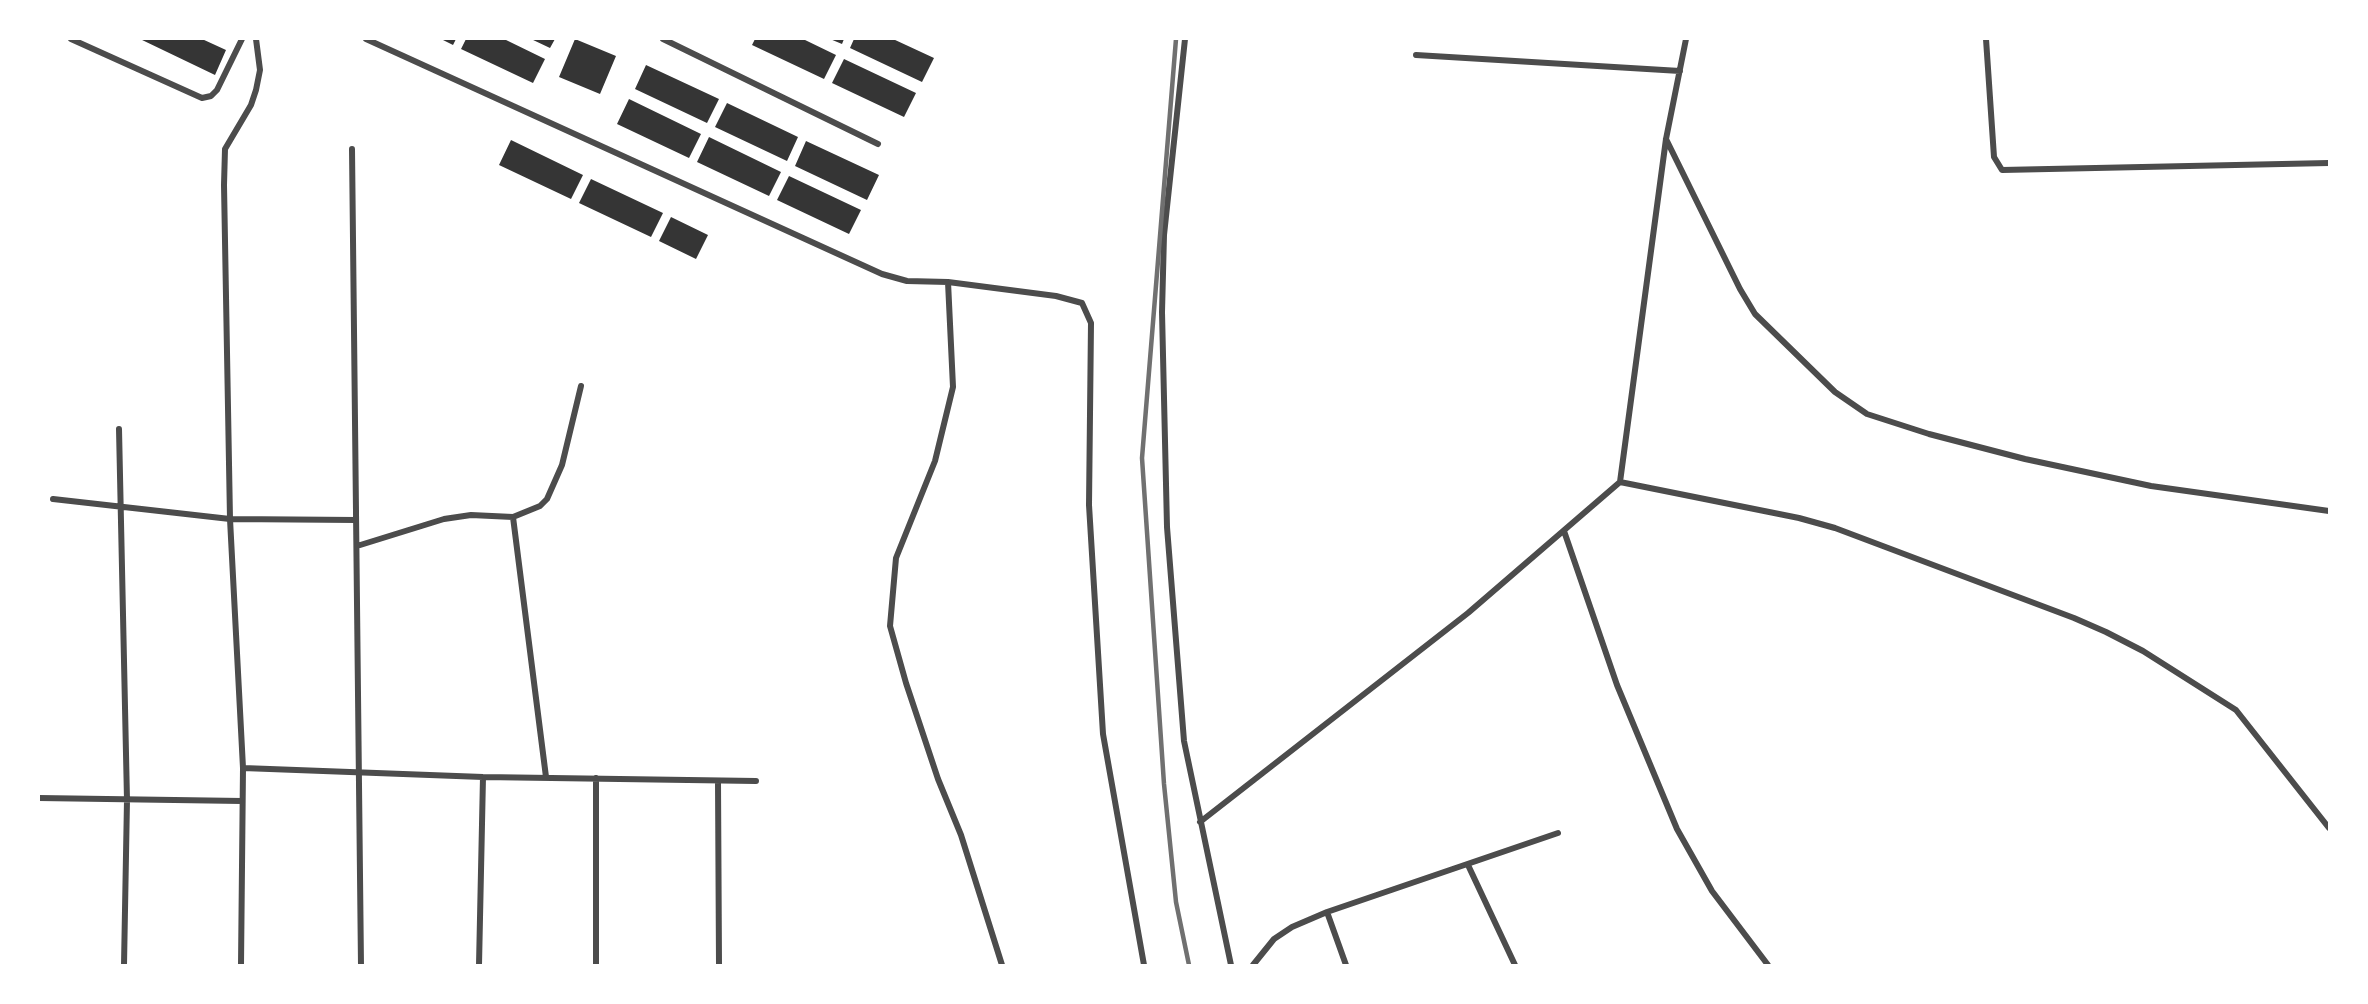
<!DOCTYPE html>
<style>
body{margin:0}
#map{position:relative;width:2368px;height:1004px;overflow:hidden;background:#fff;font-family:"Playfair Display",serif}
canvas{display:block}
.frame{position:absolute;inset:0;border:40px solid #fff;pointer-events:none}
</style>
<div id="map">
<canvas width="2368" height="1004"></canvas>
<div class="frame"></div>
</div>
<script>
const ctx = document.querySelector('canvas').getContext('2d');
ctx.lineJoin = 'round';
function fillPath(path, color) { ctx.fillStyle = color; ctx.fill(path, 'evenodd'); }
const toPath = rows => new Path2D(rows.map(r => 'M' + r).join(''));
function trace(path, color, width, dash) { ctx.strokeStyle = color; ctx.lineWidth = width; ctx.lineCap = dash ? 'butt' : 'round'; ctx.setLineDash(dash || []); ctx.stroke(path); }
const building = toPath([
 [140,39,202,39,226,50,215,75],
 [441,39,456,39,453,45],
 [466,39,504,39,545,59,533,83,461,49],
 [531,39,555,39,550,48],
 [575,39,616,56,600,94,559,77],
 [755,39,803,39,836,55,824,79,752,45],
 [830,39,844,39,842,44],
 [854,39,893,39,934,58,922,82,850,48],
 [844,59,916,93,904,117,832,83],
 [646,65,719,99,707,123,635,89],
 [629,99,701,134,689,158,617,124],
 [727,103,798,137,787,161,715,127],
 [709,137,781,172,769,196,697,162],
 [511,140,583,175,571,199,499,165],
 [806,141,879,175,867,200,795,166],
 [789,176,861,210,849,234,777,200],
 [591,179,663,213,651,237,579,203],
 [671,217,708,235,696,259,659,241]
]);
const minor = toPath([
 [71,39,202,98,211,96,217,90,242,39],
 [366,39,882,274,907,281,948,282,1056,296,1082,303,1091,323,1089,505,1103,734,1144,965],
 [663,39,878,144],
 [1185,39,1164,235,1162,312,1167,527,1184,741,1231,965],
 [1986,39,1994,157,2002,170,2329,163],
 [1416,55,1680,71],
 [1666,139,1740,289,1755,314,1835,392,1867,414,1929,434,2025,459,2151,486,2329,511],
 [352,149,361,965],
 [948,282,953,387,935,461,896,558,890,626,906,683,938,779,961,835,1002,965],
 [119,429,127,800,124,965],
 [1620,482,1799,518,1835,528,2074,618,2106,632,2143,651,2236,710,2329,828],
 [1620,482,1666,139,1686,39],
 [53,499,230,519,356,520],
 [513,517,546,777],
 [1564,531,1617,685,1677,829,1712,891,1768,965],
 [357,546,444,519,471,515,513,517,540,506,547,499,562,465,581,386],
 [243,768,483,777,756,781],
 [596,778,596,965],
 [718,781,719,965],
 [39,798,242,801],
 [1200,822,1468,613,1620,482],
 [1468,865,1515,965],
 [1327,912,1346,965],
 [241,965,243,768,230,519,224,185,225,149,251,105,256,90,260,70,256,39],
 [479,965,483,777],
 [1253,965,1274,939,1292,927,1327,912,1558,833]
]);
const rail = toPath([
 [1176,39,1142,458,1164,784,1176,902,1189,965]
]);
fillPath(building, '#353535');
trace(minor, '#4c4c4c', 6);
trace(rail, '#707070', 4.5);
</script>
